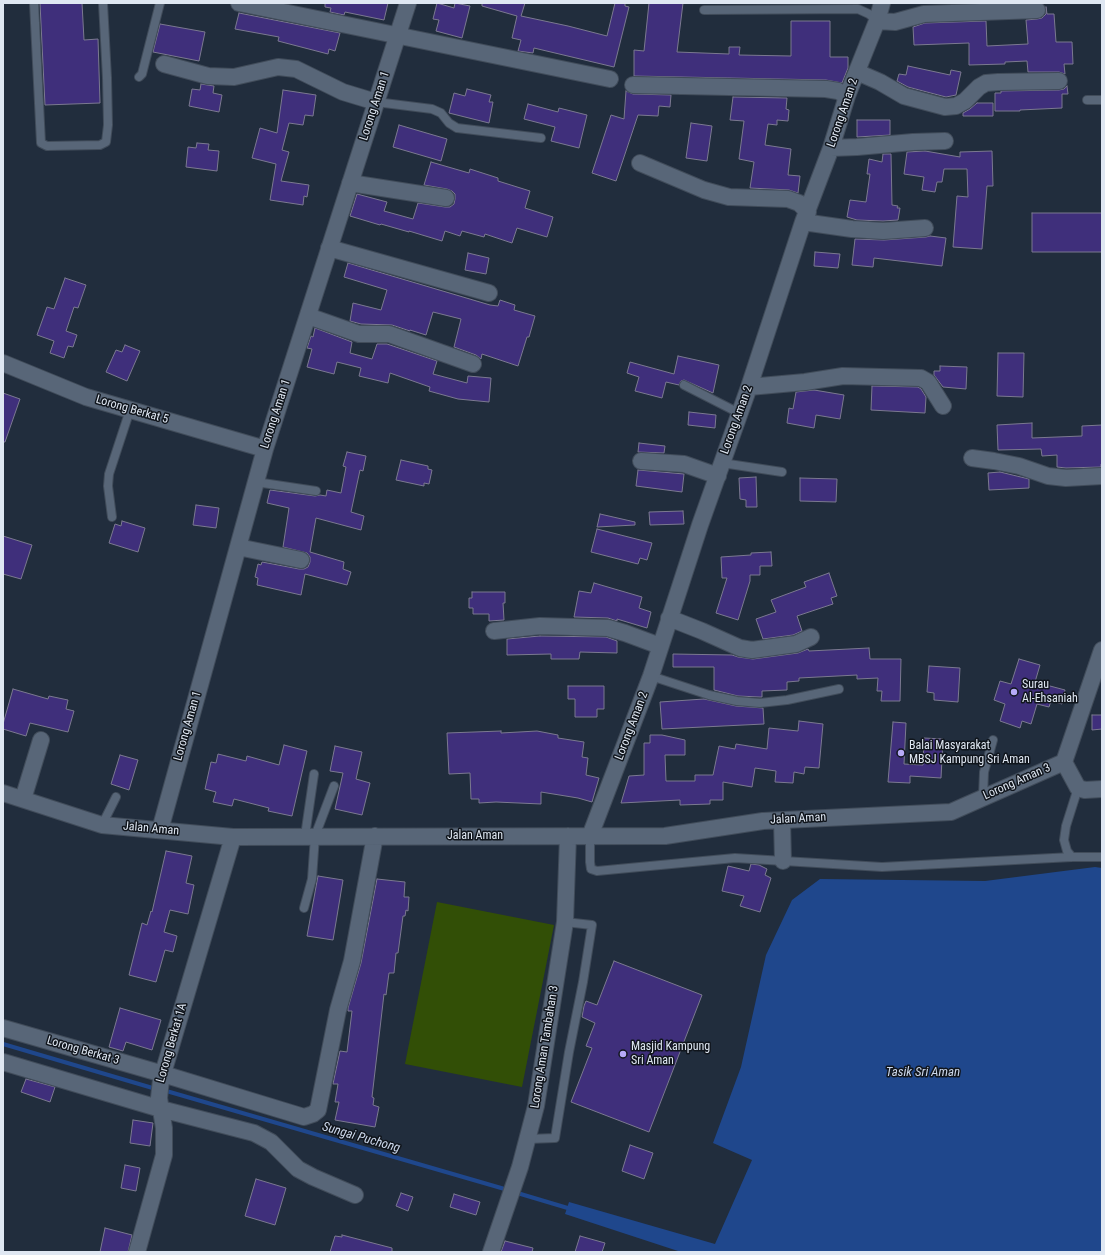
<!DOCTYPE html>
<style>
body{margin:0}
#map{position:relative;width:1105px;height:1255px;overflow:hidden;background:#212d3d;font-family:"Roboto Condensed",sans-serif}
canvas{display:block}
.frame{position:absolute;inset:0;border:4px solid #dfe7f2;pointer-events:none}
</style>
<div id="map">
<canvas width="1105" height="1255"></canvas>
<div class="frame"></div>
</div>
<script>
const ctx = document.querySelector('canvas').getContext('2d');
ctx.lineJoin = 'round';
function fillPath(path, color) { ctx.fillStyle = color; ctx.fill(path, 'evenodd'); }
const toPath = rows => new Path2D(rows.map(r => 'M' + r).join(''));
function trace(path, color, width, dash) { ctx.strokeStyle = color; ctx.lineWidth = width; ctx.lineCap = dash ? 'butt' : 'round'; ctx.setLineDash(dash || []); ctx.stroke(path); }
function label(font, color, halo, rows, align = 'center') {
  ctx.font = font + ' "Roboto Condensed",sans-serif'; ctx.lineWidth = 3; ctx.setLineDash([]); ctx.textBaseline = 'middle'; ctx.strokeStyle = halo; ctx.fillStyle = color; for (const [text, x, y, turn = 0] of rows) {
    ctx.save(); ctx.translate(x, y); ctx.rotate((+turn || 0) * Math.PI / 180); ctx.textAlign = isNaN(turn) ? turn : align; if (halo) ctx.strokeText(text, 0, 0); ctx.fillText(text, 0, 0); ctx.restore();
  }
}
const green = toPath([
 [437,902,554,925,522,1087,405,1064]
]);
const water = toPath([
 [1095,867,1102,868,1102,1252,681,1252,565,1214,569,1202,715,1244,752,1160,713,1143,741,1067,766,955,792,900,820,879,985,881]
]);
const stream = toPath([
 [3,1044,156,1089],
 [163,1090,508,1190],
 [514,1192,571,1209]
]);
const building = toPath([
 [40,3,82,3,84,40,98,39,100,103,45,105,40,3],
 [325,3,388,3,384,20,345,12,344,15,330,12,331,8,325,7,325,3],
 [437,3,454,8,455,3,470,6,462,38,436,31,439,20,433,19,437,3],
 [482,3,525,3,521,16,568,26,607,36,615,3,625,3,625,6,629,7,614,67,534,48,533,53,518,51,521,40,512,38,517,16,482,6,482,3],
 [649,3,683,3,677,52,729,54,729,47,740,47,739,55,791,56,791,21,830,21,830,57,848,57,848,68,842,83,826,80,634,76,634,50,644,51,649,3],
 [1046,7,1047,14,1054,14,1056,42,1072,42,1073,64,1064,64,1065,74,1059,72,1028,72,1027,61,1005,62,1005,64,969,65,969,43,914,45,913,27,925,23,986,21,987,46,1028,44,1026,20,1037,19,1042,18,1046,14,1046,7],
 [239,13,340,33,335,51,329,49,328,54,278,41,279,37,235,29,239,13],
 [160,24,205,32,199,61,153,52,160,24],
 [908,66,950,75,951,70,961,72,956,95,946,97,908,87,897,81,899,74,906,75,908,66],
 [201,84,214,86,213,93,222,95,219,112,189,106,192,89,200,90,201,84],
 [1067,86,1068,94,1062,94,1062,108,1020,110,1020,111,995,111,995,93,1001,93,1001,91,1059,90,1064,89,1067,86],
 [467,89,491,95,489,102,493,102,489,123,449,113,454,93,465,96,467,89],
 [283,90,316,95,313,116,305,115,303,125,289,123,282,150,289,152,281,181,309,185,307,197,304,196,303,205,270,200,276,164,252,158,260,128,277,133,283,90],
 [626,91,633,94,671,95,670,107,659,106,658,116,638,115,616,181,592,173,611,115,624,119,626,91],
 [733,97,787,98,786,109,789,110,788,121,777,120,777,125,768,124,765,145,791,149,788,175,800,176,798,193,789,190,750,188,754,162,739,159,744,121,730,120,733,97],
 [977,103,993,103,993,116,963,116,963,113,970,109,977,103],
 [528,104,558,112,559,108,587,115,579,148,551,141,555,127,524,119,528,104],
 [857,120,890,120,890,135,857,137,857,120],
 [691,123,712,126,707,161,686,158,691,123],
 [399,125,447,139,441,161,393,147,399,125],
 [197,143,209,144,208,150,219,151,217,171,186,167,188,147,196,148,197,143],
 [925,151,960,157,960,152,992,151,993,186,987,186,982,249,953,247,957,196,968,197,967,169,944,169,942,182,937,182,935,192,922,190,924,177,904,174,907,152,925,151],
 [883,154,891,154,892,205,898,206,897,208,900,208,898,220,883,221,857,220,847,217,850,200,866,202,870,174,867,174,869,159,882,162,883,154],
 [431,162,469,173,470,169,498,178,498,181,530,191,525,208,553,217,547,237,517,228,512,243,485,234,484,237,462,231,460,236,445,231,442,241,409,231,409,232,381,224,380,225,350,216,357,194,387,202,384,211,413,219,418,203,445,207,450,207,454,204,455,199,455,194,452,191,447,189,424,185,431,162],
 [1032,213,1102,213,1102,252,1032,252,1032,213],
 [930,236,946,238,942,266,874,258,873,267,852,265,855,239,884,240,926,237,930,236],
 [815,252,840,254,838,268,814,266,815,252],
 [468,253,489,258,486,274,465,270,468,253],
 [348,263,490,305,498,306,500,300,515,305,514,310,535,316,529,337,527,337,518,366,482,354,481,359,476,355,454,347,461,319,433,312,426,335,410,330,410,331,392,325,361,324,350,321,353,303,381,310,387,290,344,277,348,263],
 [65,278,86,285,78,308,74,307,66,331,77,335,73,347,68,346,64,358,50,353,54,341,37,335,47,307,54,309,65,278],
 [315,328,352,342,350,353,372,359,377,344,387,344,437,361,433,374,467,383,468,376,491,378,489,402,458,399,429,391,430,387,390,373,388,383,359,376,361,368,337,362,334,374,307,367,312,349,307,348,311,336,313,337,315,328],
 [125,345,140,351,127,381,106,372,116,350,122,352,125,345],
 [998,353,1024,353,1023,397,997,396,998,353],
 [678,356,719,365,713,393,684,380,681,381,679,385,666,382,662,398,635,391,639,377,627,373,630,362,674,374,678,356],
 [940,366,967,367,966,389,943,387,934,375,934,371,940,371,940,366],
 [872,386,918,387,921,389,926,397,925,413,871,410,872,386],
 [814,390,844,395,840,419,816,415,814,428,787,423,789,408,793,409,796,392,814,390],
 [3,393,20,399,5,442,3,442,3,393],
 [689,412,716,415,715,428,688,425,689,412],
 [1032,423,1032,438,1082,436,1082,426,1102,425,1102,464,1101,464,1101,467,1066,468,1057,467,1057,455,1042,456,1041,449,998,450,997,425,1032,423],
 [639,443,665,446,664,453,638,452,639,443],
 [347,452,366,456,363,471,360,470,351,512,364,516,361,530,316,518,310,552,344,562,343,569,351,572,347,585,305,574,301,595,257,585,258,578,255,577,258,564,261,565,262,562,299,569,304,569,308,567,310,562,310,557,307,553,283,547,289,508,267,503,270,490,315,496,320,495,326,496,327,490,341,493,346,467,343,466,347,452],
 [401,460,428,466,428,469,432,470,429,484,424,483,424,486,396,480,401,460],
 [638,470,684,474,682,492,636,486,638,470],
 [1000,472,1029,479,1029,488,989,490,988,473,1000,472],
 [756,477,757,507,746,507,746,500,740,499,739,478,756,477],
 [800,478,837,479,836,502,800,501,800,478],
 [196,505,219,508,216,528,193,525,196,505],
 [683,511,684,524,650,525,649,512,683,511],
 [600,514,635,522,635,525,597,527,600,514],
 [122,521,145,528,138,552,109,543,115,524,121,526,122,521],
 [597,529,652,543,647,560,640,558,638,564,591,552,597,529],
 [3,536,32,545,21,579,3,574,3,536],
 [771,552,772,566,760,566,760,575,750,575,750,581,738,620,716,613,727,578,722,578,721,557,751,555,751,553,771,552],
 [829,573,837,596,831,598,833,604,797,616,802,631,793,635,763,639,756,619,776,612,771,600,806,587,804,582,829,573],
 [594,583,642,597,639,608,651,612,647,628,617,619,617,621,608,618,574,617,579,591,591,593,594,583],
 [472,592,505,592,505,603,503,603,504,620,489,621,489,614,473,614,473,608,469,608,469,598,472,598,472,592],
 [540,636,606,637,617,641,617,653,580,652,579,659,551,659,551,654,507,655,507,639,540,636],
 [869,648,870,659,901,659,900,701,881,701,882,691,877,691,878,678,857,679,857,675,799,678,799,681,787,682,787,690,762,691,762,697,760,697,738,696,714,690,714,667,673,667,673,654,732,655,738,657,753,659,798,653,808,649,809,651,869,648],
 [1019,659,1040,665,1035,682,1065,690,1062,704,1051,701,1049,707,1037,704,1031,724,1022,721,1020,728,1000,721,1005,704,994,700,1000,681,1011,684,1019,659],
 [929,666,960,668,958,702,934,700,934,693,927,692,929,666],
 [568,686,604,686,604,709,597,709,597,717,575,717,575,699,568,699,568,686],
 [13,689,48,699,49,696,68,700,66,709,74,711,68,732,30,723,26,736,3,729,3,724,13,689],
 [704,699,736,706,763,708,764,724,662,729,660,702,704,699],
 [1092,715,1102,715,1102,729,1092,730,1092,715],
 [799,721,823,724,819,768,805,767,804,774,794,772,793,783,775,782,776,771,755,768,752,787,723,782,723,800,710,800,710,804,680,805,680,800,621,803,629,776,644,775,644,743,650,743,650,735,662,735,685,740,685,755,665,755,666,781,695,781,695,775,713,775,719,746,735,749,736,744,767,749,769,728,798,731,799,721],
 [893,722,906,723,904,764,923,765,924,738,943,739,941,778,910,776,910,783,888,782,893,722],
 [501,731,501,733,537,731,558,735,558,738,584,742,582,757,588,758,586,775,599,778,592,802,578,798,541,792,541,804,496,802,479,803,479,799,471,799,470,773,449,774,447,733,501,731],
 [284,745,307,751,292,816,268,811,269,808,234,799,232,806,213,802,216,792,205,789,211,762,216,763,218,754,246,761,247,756,279,765,284,745],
 [335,746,362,752,356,779,370,783,362,815,335,809,343,773,330,771,335,746],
 [120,755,138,760,129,790,111,784,120,755],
 [166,851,192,856,186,883,194,885,188,914,170,910,164,932,177,936,173,952,165,950,156,982,129,975,142,923,147,925,151,911,152,912,166,851],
 [751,864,759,865,767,869,765,875,771,878,760,912,740,906,744,896,722,891,728,866,749,871,751,864],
 [318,876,343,880,333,940,307,936,318,876],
 [377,879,405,882,404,897,409,897,408,911,406,910,405,916,403,916,398,953,396,953,394,973,389,973,386,995,384,994,372,1097,374,1098,373,1105,379,1107,375,1127,335,1120,339,1102,335,1102,338,1084,333,1084,340,1051,347,1052,352,1011,348,1011,348,1008,361,963,377,879],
 [614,961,702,995,649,1132,571,1102,592,1048,586,1046,595,1023,582,1017,584,1006,586,1001,597,1005,614,961],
 [120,1008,161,1020,152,1050,126,1042,123,1051,109,1047,120,1008],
 [26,1079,55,1087,50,1102,21,1092,26,1079],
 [133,1120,153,1123,150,1146,130,1143,133,1120],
 [630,1145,653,1153,644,1179,622,1171,630,1145],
 [125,1165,140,1168,136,1191,121,1188,125,1165],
 [256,1179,286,1188,275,1225,245,1216,256,1179],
 [401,1193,413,1197,408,1211,396,1206,401,1193],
 [454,1194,480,1202,476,1215,450,1207,454,1194],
 [105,1228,132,1235,128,1252,100,1252,105,1228],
 [342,1235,392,1248,392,1252,330,1252,335,1236,342,1237,342,1235],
 [580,1236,605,1243,602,1252,575,1252,580,1236],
 [505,1241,533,1248,532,1252,501,1252,505,1241]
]);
const service = toPath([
 [34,3,41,143,47,146,100,145,106,142,108,125,107,78,103,3],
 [704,10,858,9,869,14,877,21],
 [139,77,142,74,160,3],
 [1087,100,1102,100],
 [376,102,432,109,441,113,449,123,457,128,541,138],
 [684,385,739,413],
 [722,463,782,472],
 [256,482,316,491],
 [112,517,108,486,109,474,130,410],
 [651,676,709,695,737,701,760,703,787,700,839,689],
 [983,797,984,772,993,740],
 [102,825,116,797],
 [305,836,314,774],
 [590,836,590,862,591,869,597,871,735,858,882,867,1072,857,1102,857],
 [1072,857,1067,851,1064,840,1066,826,1078,788],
 [304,908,312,879,315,836,334,786],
 [528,1139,555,1138,569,1052,583,982,592,925,565,922]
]);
const minor = toPath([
 [239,3,610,79],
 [877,21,895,22,924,14,1037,10],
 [164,64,208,76,234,77,278,67,296,69,343,92,376,102],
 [857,72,880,82,904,96,945,107,956,106,965,101,979,87,986,83,998,82,1059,81],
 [633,85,826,89,838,91,847,96],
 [831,148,857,147,913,142,945,141],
 [640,163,704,190,729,197,788,199,799,203,808,212],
 [350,183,446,198],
 [803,222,852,229,883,231,925,228],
 [329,248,489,293],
 [308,316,359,334,389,334,473,364],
 [3,363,86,397,265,449],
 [749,387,805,382,843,376,921,378,928,382,943,406],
 [972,458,994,461,1019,466,1048,476,1066,478,1102,476],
 [641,461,684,464,718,476],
 [238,547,301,560],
 [669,618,702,631,740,648,752,650,796,644,811,637],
 [494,631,540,626,608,628,625,633,660,646],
 [1064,762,1078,788,1085,790,1102,789],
 [3,793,102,825,233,837,665,836,763,821,951,812,1064,762,1102,650],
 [23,799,41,740],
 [782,820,783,861],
 [160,830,265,449,408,3],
 [590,836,651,676,700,525,749,387,803,222,831,148,847,96,877,21,882,3],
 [3,1028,163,1074,304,1117,313,1114,318,1110,338,1010,352,961,375,836],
 [3,1062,161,1109,254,1133,271,1142,298,1169,313,1177,355,1195],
 [137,1252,164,1155,164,1128,159,1098,161,1080,233,837],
 [491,1252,520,1167,536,1106,565,922,568,836]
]);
const markers = [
 [1014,692,4,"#b7abf8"],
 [901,753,4,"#b7abf8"],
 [623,1054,4,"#b7abf8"]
];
const streetNames = [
 ["Lorong Aman 1",375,106,-72],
 ["Lorong Aman 2",843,113,-71],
 ["Lorong Berkat 5",132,410,16],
 ["Lorong Aman 1",276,414,-72],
 ["Lorong Aman 2",737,420,-70],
 ["Lorong Aman 1",188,726,-74],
 ["Lorong Aman 2",632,726,-69],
 ["Lorong Aman 3",1017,782,-24],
 ["Jalan Aman",798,819,-3],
 ["Jalan Aman",151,829,5],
 ["Jalan Aman",475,836],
 ["Lorong Berkat 1A",172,1043,-74],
 ["Lorong Aman Tambahan 3",545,1047,-81],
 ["Lorong Berkat 3",83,1051,16]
];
const poiNames = [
 ["Surau",1022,685],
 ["Al-Ehsaniah",1022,699],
 ["Balai Masyarakat",909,746],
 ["MBSJ Kampung Sri Aman",909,760],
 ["Masjid Kampung",631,1047],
 ["Sri Aman",631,1061]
];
const waterNames = [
 ["Tasik Sri Aman",923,1073],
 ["Sungai Puchong",361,1138,16]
];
fillPath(green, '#324f06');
fillPath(water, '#1f478c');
trace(stream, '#1f478c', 4);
fillPath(building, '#3f2f7b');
trace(building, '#7b7990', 1);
trace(service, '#414c5a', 10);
trace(minor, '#414c5a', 18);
trace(service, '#586678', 8);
trace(minor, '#586678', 16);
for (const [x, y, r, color] of markers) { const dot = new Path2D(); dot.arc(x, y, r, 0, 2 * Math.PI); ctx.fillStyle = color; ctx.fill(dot); trace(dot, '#10151c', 1.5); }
label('12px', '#dfe7f2', '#10151c', streetNames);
label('12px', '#dfe7f2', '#10151c', poiNames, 'left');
label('italic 13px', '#cdd9ed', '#10151c', waterNames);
</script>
